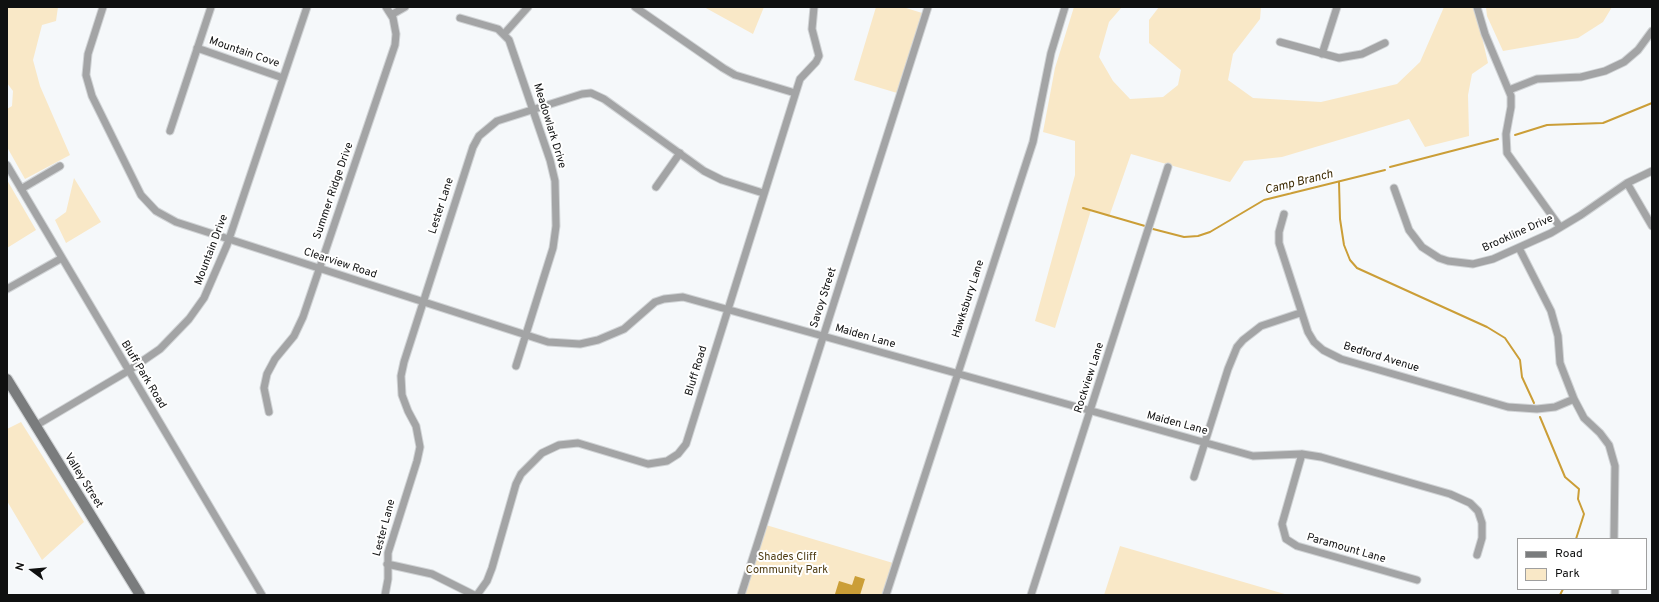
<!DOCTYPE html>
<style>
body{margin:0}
#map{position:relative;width:1659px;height:602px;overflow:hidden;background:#f5f8fa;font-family:Overpass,sans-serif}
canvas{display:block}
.frame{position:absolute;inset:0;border:8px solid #0f1010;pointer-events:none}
.legend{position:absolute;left:1517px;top:538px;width:130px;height:52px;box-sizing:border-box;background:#fff;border:1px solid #9f9f9f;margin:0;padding:5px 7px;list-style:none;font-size:12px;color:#0f1010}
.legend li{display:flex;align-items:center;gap:8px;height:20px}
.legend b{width:20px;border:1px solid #9f9f9f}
.north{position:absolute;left:12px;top:550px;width:40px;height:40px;-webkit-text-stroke:3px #fff;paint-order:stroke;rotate:286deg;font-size:11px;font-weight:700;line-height:16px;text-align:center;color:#0f1010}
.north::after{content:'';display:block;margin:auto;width:14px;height:18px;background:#0f1010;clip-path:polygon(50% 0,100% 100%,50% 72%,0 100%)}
</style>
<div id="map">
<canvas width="1659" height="602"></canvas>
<div class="frame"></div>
<ul class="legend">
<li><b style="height:5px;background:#7a7c7d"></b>Road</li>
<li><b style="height:11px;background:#f9e8c7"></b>Park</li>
</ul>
<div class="north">N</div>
</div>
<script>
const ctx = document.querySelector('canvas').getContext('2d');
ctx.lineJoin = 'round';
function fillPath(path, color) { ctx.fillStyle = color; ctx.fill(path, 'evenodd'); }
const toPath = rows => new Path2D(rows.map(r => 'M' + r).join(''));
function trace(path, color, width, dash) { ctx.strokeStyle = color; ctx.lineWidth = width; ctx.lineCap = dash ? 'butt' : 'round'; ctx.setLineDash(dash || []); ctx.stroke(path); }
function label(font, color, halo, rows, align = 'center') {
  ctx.font = font + ' Overpass,sans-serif'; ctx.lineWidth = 4; ctx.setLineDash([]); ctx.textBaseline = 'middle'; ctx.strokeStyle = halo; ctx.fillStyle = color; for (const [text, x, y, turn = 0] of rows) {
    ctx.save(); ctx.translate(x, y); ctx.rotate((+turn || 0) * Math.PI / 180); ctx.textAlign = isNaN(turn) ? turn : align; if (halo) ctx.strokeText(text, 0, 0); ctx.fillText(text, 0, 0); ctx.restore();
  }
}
const green = toPath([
 [7,7,58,7,56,21,42,25,33,60,40,86,70,155,25,179,7,147,7,109,12,106,13,91,7,83],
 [704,7,764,7,753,34],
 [876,7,903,7,922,13,897,93,854,80],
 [1074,7,1122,7,1109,22,1099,57,1113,81,1130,99,1163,97,1178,85,1181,70,1149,43,1149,20,1159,7,1261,7,1260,19,1233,54,1228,80,1253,98,1321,102,1397,84,1420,62,1444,7,1475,7,1488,63,1472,74,1468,95,1469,136,1425,147,1409,119,1282,157,1244,161,1230,182,1131,154,1109,217,1091,210,1055,328,1035,321,1075,175,1075,141,1043,132,1055,68],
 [1486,7,1612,7,1603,22,1578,38,1503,51,1487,16],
 [74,178,101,222,66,243,55,220,66,212],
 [7,180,36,230,7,248],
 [21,422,84,522,42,560,7,501,7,429],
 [766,525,893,563,883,595,744,595],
 [1120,546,1288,595,1104,595]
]);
const water = toPath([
 [855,576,865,579,860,595,835,594,839,581,852,585]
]);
const stream = toPath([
 [1515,135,1547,125,1603,123,1652,103],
 [1390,167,1498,139],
 [1339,182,1340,219,1344,245,1350,260,1357,268,1487,327,1505,338,1520,360,1522,377,1534,403],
 [1083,208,1145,226],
 [1153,229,1184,237,1198,236,1210,232,1264,200,1385,170],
 [1540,417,1565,477,1579,489,1578,499,1584,514,1576,539],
 [1560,595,1563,589]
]);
const street = toPath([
 [103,7,88,54,86,75,92,96,141,195,156,211,176,222,548,342,580,344,598,340,624,329,655,302,664,299,683,297,1253,456,1302,454,1321,457,1450,494,1470,503,1478,511,1482,523,1482,538,1477,555],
 [635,7,723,68,735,75,795,93],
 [1477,7,1485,34,1511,96,1511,107,1506,134,1507,153,1560,227],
 [391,15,405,7],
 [460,18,498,29,509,40,550,160,555,181,556,226,553,248,516,366],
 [504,34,528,7],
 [1280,42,1339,58,1362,54,1385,43],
 [197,48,283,78],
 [1322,54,1337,7],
 [1509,90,1537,79,1581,77,1605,71,1624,62,1638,50,1652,31],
 [170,131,211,7],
 [7,165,262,595],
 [1627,183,1652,226],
 [656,187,680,153],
 [1394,188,1409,230,1422,247,1439,258,1448,261,1473,264,1493,259,1551,233,1581,215,1627,183,1652,171],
 [21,189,60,166],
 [1284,214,1279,232,1279,243,1308,332,1314,342,1323,350,1341,359,1508,407,1537,409,1555,407,1574,399],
 [1519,248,1551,311,1558,336,1560,363,1574,399,1584,418,1600,433,1609,445,1615,466,1614,539],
 [7,289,62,258],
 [269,412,264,388,267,374,275,359,294,336,303,317,395,45,396,34,393,18,386,7],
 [35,426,128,371,160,349,189,319,204,298,227,245,307,7],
 [1302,454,1282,524,1286,539,1297,546,1417,580],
 [1194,477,1228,369,1237,347,1243,340,1261,326,1300,313],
 [387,564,432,574,474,595],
 [1615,589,1615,595],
 [385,595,388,579,388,553,417,461,420,447,416,426,408,411,402,395,401,376,404,362,473,147,479,136,497,121,582,94,591,93,604,99,704,171,722,180,763,193],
 [477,595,487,581,492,568,516,484,521,474,542,453,559,445,578,443,648,464,667,461,678,454,686,444,800,79,816,62,819,56,812,29,814,7],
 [741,595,928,7],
 [886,595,1033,142,1051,53,1065,7],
 [1031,595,1168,167]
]);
const secondary = toPath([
 [7,379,140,595]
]);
const streetNames = [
 ["Mountain Cove",244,53,19],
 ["Meadowlark Drive",549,126,73],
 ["Summer Ridge Drive",334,191,-71],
 ["Lester Lane",442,206,-72],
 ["Brookline Drive",1518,234,-24],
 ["Mountain Drive",212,250,-69],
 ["Clearview Road",340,264,18],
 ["Savoy Street",824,298,-72],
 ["Hawksbury Lane",969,299,-72],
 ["Maiden Lane",865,337,16],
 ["Bedford Avenue",1381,358,17],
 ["Bluff Road",697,371,-73],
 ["Bluff Park Road",143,375,59],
 ["Rockview Lane",1090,378,-72],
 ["Maiden Lane",1177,424,15],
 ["Valley Street",83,481,58],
 ["Lester Lane",385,528,-75],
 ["Paramount Lane",1346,549,16]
];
const parkNames = [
 ["Shades Cliff",787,558],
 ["Community Park",787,571]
];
const waterNames = [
 ["Camp Branch",1299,183,-14]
];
fillPath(green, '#f9e8c7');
fillPath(water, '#cb9e37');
trace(stream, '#cb9e37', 2);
trace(street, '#d0d3d5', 9);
trace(secondary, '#d0d3d5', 12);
trace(street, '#a3a4a5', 7);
trace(secondary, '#7a7c7d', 10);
label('11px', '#0f1010', '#fff', streetNames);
label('11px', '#4e3b11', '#fff', parkNames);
label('italic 12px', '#3b2900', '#fff', waterNames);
</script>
